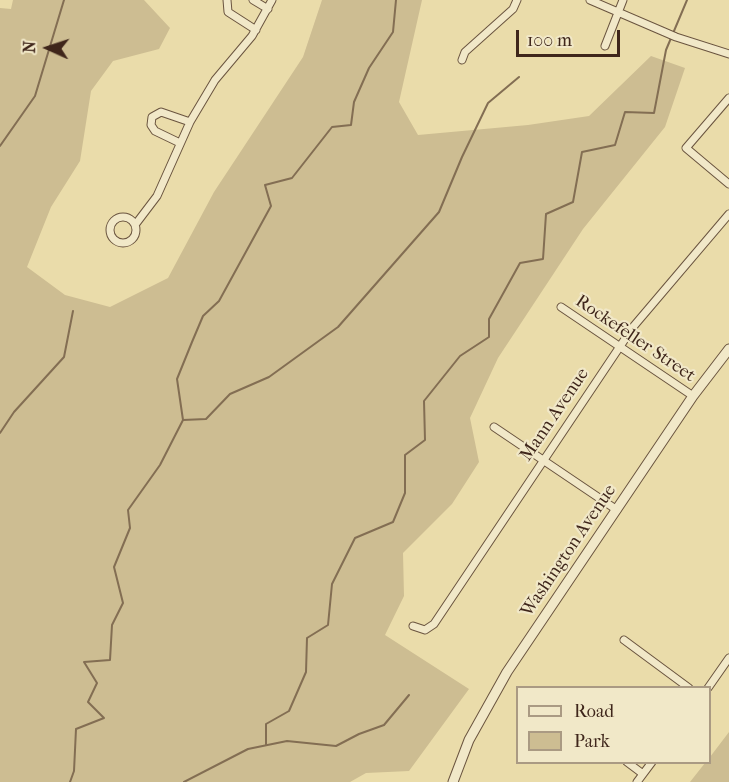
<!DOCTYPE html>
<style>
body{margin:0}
#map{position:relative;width:729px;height:782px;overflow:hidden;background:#eadcaa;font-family:"IM FELL French Canon",serif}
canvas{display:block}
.legend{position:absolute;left:516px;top:686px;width:195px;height:78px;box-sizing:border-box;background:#f1e8c8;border:2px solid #aa9a83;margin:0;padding:8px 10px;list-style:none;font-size:18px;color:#3f261b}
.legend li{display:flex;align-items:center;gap:12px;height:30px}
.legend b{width:30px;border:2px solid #aa9a83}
.north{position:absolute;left:18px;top:18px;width:60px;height:60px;-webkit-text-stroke:4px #f1e8c8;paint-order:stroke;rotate:273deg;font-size:16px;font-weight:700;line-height:24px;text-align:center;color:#3f261b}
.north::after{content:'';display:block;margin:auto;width:21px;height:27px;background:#3f261b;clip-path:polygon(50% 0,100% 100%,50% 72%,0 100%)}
.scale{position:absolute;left:516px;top:30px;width:104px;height:27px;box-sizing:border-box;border:3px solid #3f261b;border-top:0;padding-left:8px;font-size:18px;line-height:21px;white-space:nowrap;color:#3f261b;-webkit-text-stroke:4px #f1e8c8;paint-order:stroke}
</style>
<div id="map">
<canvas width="729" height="782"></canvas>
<ul class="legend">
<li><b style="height:8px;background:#f1e8c8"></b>Road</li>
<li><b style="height:16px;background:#cdbd92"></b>Park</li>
</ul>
<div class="north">N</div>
<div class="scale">100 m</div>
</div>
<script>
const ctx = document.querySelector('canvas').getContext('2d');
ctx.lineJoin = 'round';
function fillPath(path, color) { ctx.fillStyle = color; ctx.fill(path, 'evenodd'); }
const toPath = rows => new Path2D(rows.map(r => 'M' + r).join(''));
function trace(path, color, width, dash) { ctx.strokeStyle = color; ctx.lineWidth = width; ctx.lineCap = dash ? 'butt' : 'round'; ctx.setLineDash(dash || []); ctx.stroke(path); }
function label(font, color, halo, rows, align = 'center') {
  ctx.font = font + ' "IM FELL French Canon",serif'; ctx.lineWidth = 4.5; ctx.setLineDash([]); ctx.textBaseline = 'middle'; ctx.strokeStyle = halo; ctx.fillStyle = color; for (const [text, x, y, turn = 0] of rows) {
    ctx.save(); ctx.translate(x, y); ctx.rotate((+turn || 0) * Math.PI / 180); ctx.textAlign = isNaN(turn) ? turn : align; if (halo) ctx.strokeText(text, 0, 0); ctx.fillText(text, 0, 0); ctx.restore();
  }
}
const green = toPath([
 [13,0,144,0,170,28,159,49,113,61,91,91,80,161,51,207,27,267,65,295,110,307,168,278,214,192,303,57,322,0,422,0,399,102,418,135,528,125,589,116,651,56,685,68,665,127,583,229,498,358,470,418,479,462,452,504,403,553,404,596,385,635,469,689,409,771,366,773,350,782,0,782,0,8,11,9],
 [729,732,729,782,690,782,705,763,710,762,710,757]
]);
const stream = toPath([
 [0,146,35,96,64,0],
 [183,420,206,419,230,394,269,377,338,327,439,212,462,157,488,103,519,77],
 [0,433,14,412,64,357,73,311],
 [266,745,266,724,289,711,306,672,307,638,328,625,332,584,355,538,393,522,405,493,405,455,425,440,424,401,460,356,489,337,489,319,520,263,543,259,546,214,573,202,582,152,615,145,625,112,654,113,666,50,687,0],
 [70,782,74,771,76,729,104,718,88,702,97,683,84,662,110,660,112,625,123,603,114,567,130,528,128,510,160,465,183,420,177,379,192,342,203,316,219,301,271,206,265,185,292,178,332,127,351,125,354,102,369,68,393,32,396,0],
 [184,782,248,749,287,741,336,746,359,734,384,725,409,695]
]);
const minor = toPath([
 [227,0,228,12,256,30],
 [253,0,268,9],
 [590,0,676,37,729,54],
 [605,46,623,0],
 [462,60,465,52,513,9,517,0],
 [729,98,686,148,729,184],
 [180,143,155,131,151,125,152,117,161,112,190,122],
 '110 230a13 13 0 1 1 26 0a13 13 0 1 1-26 0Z',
 [135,225,157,196,190,122,215,80,252,36,272,0],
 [561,307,693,396],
 [494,427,617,510],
 [413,626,425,630,434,624,633,327,729,214],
 [624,640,689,688],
 [708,688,729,658],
 [627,762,643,774],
 [637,782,652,762]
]);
const tertiary = toPath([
 [453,782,469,740,507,672,693,396,729,349]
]);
const streetNames = [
 ["Rockefeller Street",635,339,34],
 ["Mann Avenue",555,415,-56],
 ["Washington Avenue",569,551,-56]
];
fillPath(green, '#cdbd92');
trace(stream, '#836e53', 2);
trace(minor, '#6a543f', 9);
trace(tertiary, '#6a543f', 11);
trace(minor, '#f1e8c8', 7);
trace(tertiary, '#f1e8c8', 9);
label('18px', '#3f261b', '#f1e8c8', streetNames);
</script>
